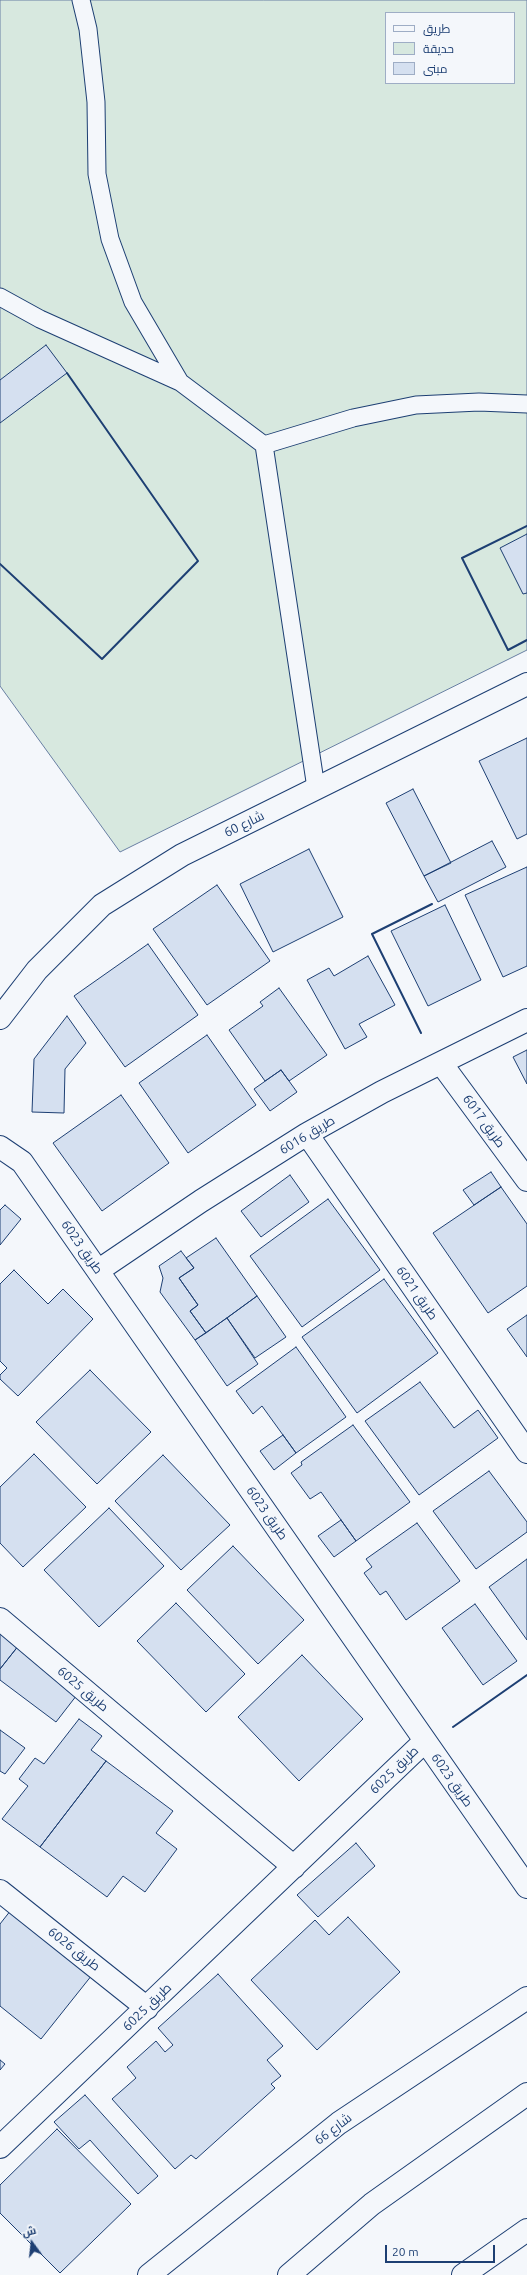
<!DOCTYPE html>
<meta charset="utf-8">
<style>
body{margin:0}
#map{position:relative;width:527px;height:2275px;overflow:hidden;background:#f4f7fb;font-family:Ubuntu,Cairo,sans-serif}
canvas{display:block}
.legend{position:absolute;left:385px;top:12px;width:130px;height:72px;box-sizing:border-box;background:#f4f7fb;border:1px solid #9eadc5;margin:0;padding:5px 7px;list-style:none;font-size:12px;color:#1d3f73}
.legend li{display:flex;align-items:center;gap:8px;height:20px}
.legend b{width:20px;border:1px solid #9eadc5}
.north{position:absolute;left:12px;top:2223px;width:40px;height:40px;-webkit-text-stroke:3px #f4f7fb;paint-order:stroke;rotate:345deg;font-size:11px;font-weight:700;line-height:16px;text-align:center;color:#1d3f73}
.north::after{content:'';display:block;margin:auto;width:14px;height:18px;background:#1d3f73;clip-path:polygon(50% 0,100% 100%,50% 72%,0 100%)}
.scale{position:absolute;left:385px;top:2245px;width:110px;height:18px;box-sizing:border-box;border:2px solid #1d3f73;border-top:0;padding-left:5px;font-size:12px;line-height:14px;white-space:nowrap;color:#1d3f73;-webkit-text-stroke:3px #f4f7fb;paint-order:stroke}
</style>
<div id="map">
<canvas width="527" height="2275"></canvas>
<ul class="legend">
<li><b style="height:5px;background:#f4f7fb"></b>طريق</li>
<li><b style="height:11px;background:#d7e8df"></b>حديقة</li>
<li><b style="height:11px;background:#d5e0f0"></b>مبنى</li>
</ul>
<div class="north">ش</div>
<div class="scale">20 m</div>
</div>
<script>
const ctx = document.querySelector('canvas').getContext('2d');
ctx.lineJoin = 'round';
function fillPath(path, color) { ctx.fillStyle = color; ctx.fill(path, 'evenodd'); }
const toPath = rows => new Path2D(rows.map(r => 'M' + r).join(''));
function trace(path, color, width, dash) { ctx.strokeStyle = color; ctx.lineWidth = width; ctx.lineCap = dash ? 'butt' : 'round'; ctx.setLineDash(dash || []); ctx.stroke(path); }
function label(font, color, halo, rows, align = 'center') {
  ctx.font = font + ' Ubuntu,Cairo,sans-serif'; ctx.lineWidth = 3; ctx.setLineDash([]); ctx.textBaseline = 'middle'; ctx.strokeStyle = halo; ctx.fillStyle = color; for (const [text, x, y, turn = 0] of rows) {
    ctx.save(); ctx.translate(x, y); ctx.rotate((+turn || 0) * Math.PI / 180); ctx.textAlign = isNaN(turn) ? turn : align; if (halo) ctx.strokeText(text, 0, 0); ctx.fillText(text, 0, 0); ctx.restore();
  }
}
const green = toPath([
 [0,0,527,0,527,650,120,852,0,686,0,0],
 [386,13,514,13,514,83,386,83,386,13]
]);
const building = toPath([
 [46,345,67,373,0,423,0,380,46,345],
 [527,534,527,593,523,594,500,548,527,534],
 [527,738,527,834,517,839,479,761,527,738],
 [413,789,451,863,424,876,386,803,413,789],
 [492,841,506,867,438,902,424,876,492,841],
 [309,849,343,917,273,952,240,884,309,849],
 [527,867,527,966,503,977,465,895,527,867],
 [217,885,270,961,207,1005,153,929,217,885],
 [445,905,481,980,428,1006,391,931,445,905],
 [148,944,198,1015,125,1067,74,996,148,944],
 [368,956,395,1005,359,1024,367,1037,345,1049,307,980,329,968,334,976,368,956],
 [279,988,327,1055,289,1081,281,1070,265,1081,229,1030,263,1006,260,1002,279,988],
 [67,1016,86,1043,65,1069,64,1113,32,1112,34,1059,67,1016],
 [207,1035,256,1105,188,1153,139,1083,207,1035],
 [527,1050,527,1084,513,1057,527,1050],
 [281,1070,297,1092,270,1111,254,1089,281,1070],
 [121,1095,169,1163,102,1211,53,1143,121,1095],
 [491,1172,501,1187,474,1205,463,1190,491,1172],
 [290,1175,309,1202,261,1237,241,1211,290,1175],
 [501,1187,527,1224,527,1286,488,1313,433,1233,501,1187],
 [328,1199,380,1270,302,1327,250,1256,328,1199],
 [5,1205,21,1219,0,1245,0,1210,5,1205],
 [216,1238,257,1296,206,1333,190,1311,198,1305,179,1278,194,1268,186,1258,216,1238],
 [181,1251,194,1268,179,1278,198,1305,190,1311,206,1333,195,1340,160,1292,163,1278,159,1266,181,1251],
 [14,1270,48,1304,63,1289,93,1319,18,1396,0,1379,0,1375,7,1368,0,1361,0,1284,14,1270],
 [384,1279,438,1353,357,1413,302,1337,384,1279],
 [257,1296,286,1337,255,1358,227,1318,257,1296],
 [527,1315,527,1357,507,1329,527,1315],
 [227,1318,258,1364,227,1386,195,1340,227,1318],
 [296,1347,346,1417,296,1453,262,1406,253,1414,236,1391,296,1347],
 [90,1370,151,1432,97,1484,36,1422,90,1370],
 [420,1382,454,1428,478,1410,498,1438,419,1495,365,1421,420,1382],
 [353,1425,410,1502,356,1541,321,1492,310,1499,291,1473,302,1465,301,1462,353,1425],
 [283,1435,296,1453,274,1470,260,1451,283,1435],
 [34,1454,86,1507,23,1567,0,1543,0,1487,34,1454],
 [163,1455,230,1525,181,1570,115,1501,163,1455],
 [489,1471,527,1522,527,1532,476,1569,433,1511,489,1471],
 [109,1508,164,1566,99,1627,44,1570,109,1508],
 [341,1520,356,1541,334,1557,318,1536,341,1520],
 [417,1523,460,1581,406,1620,386,1591,380,1595,364,1573,372,1567,366,1559,417,1523],
 [233,1546,304,1620,258,1664,187,1590,233,1546],
 [527,1559,527,1640,489,1587,527,1559],
 [176,1603,245,1674,206,1712,137,1641,176,1603],
 [475,1604,517,1661,483,1685,442,1628,475,1604],
 [0,1631,19,1645,0,1669,0,1631],
 [19,1645,80,1691,56,1722,0,1680,0,1669,19,1645],
 [302,1655,363,1719,299,1781,238,1717,302,1655],
 [79,1719,102,1736,91,1750,106,1761,40,1847,2,1819,28,1786,19,1779,35,1758,44,1764,79,1719],
 [0,1730,25,1748,5,1774,0,1771,0,1730],
 [106,1761,173,1811,156,1833,177,1849,145,1892,123,1876,107,1897,40,1847,106,1761],
 [356,1843,375,1866,318,1917,297,1895,356,1843],
 [11,1910,92,1975,41,2039,0,2006,0,1924,11,1910],
 [348,1917,400,1972,317,2050,251,1980,315,1920,329,1935,348,1917],
 [218,1974,283,2046,267,2060,281,2076,271,2084,275,2088,196,2159,191,2155,175,2169,112,2099,136,2078,127,2067,156,2041,165,2052,173,2045,158,2028,218,1974],
 [0,2060,5,2064,0,2070,0,2060],
 [85,2095,158,2176,138,2194,90,2140,79,2149,54,2122,85,2095],
 [57,2129,131,2204,60,2273,0,2213,0,2185,57,2129]
]);
const service = toPath([
 [81,0,88,29,96,102,97,174,110,239,133,302,180,382],
 [0,297,40,319,180,382,264,445,316,788],
 [264,445,353,418,416,405,479,402,527,404]
]);
const minor = toPath([
 [441,1063,527,1180],
 [307,1134,527,1452],
 [0,1147,22,1162,527,1887],
 [99,1270,201,1201,307,1134,382,1092,527,1020],
 [0,1619,294,1867],
 [0,1891,147,2008],
 [0,2147,425,1741],
 [149,2275,339,2123,527,1998]
]);
const tertiary = toPath([
 [0,1018,37,970,102,905,182,855,527,684]
]);
const motorway = toPath([
 [289,2275,372,2204,527,2094],
 [463,2275,527,2230]
]);
const wall = toPath([
 [527,526,462,558,508,650,527,640],
 [0,564,102,659,198,561,67,373],
 [421,1033,372,934,432,904],
 [453,1727,527,1675]
]);
const streetNames = [
 ["شارع 60",244,824,-26],
 ["طريق 6017",484,1121,54],
 ["طريق 6016",307,1135,-31],
 ["طريق 6023",82,1247,55],
 ["طريق 6021",417,1293,55],
 ["طريق 6023",267,1513,55],
 ["طريق 6025",83,1689,40],
 ["طريق 6025",394,1770,-44],
 ["طريق 6023",452,1780,55],
 ["طريق 6026",74,1949,38],
 ["طريق 6025",147,2007,-44],
 ["شارع 66",333,2129,-37]
];
fillPath(green, '#d7e8df');
trace(green, '#687fa3', 1);
fillPath(building, '#d5e0f0');
trace(building, '#1d3f73', 1);
trace(service, '#1d3f73', 19);
trace(minor, '#1d3f73', 24);
trace(tertiary, '#1d3f73', 24);
trace(motorway, '#1d3f73', 24);
trace(service, '#f4f7fb', 17);
trace(minor, '#f4f7fb', 22);
trace(tertiary, '#f4f7fb', 22);
trace(motorway, '#f4f7fb', 22);
trace(wall, '#1d3f73', 2);
label('13px', '#1d3f73', '#f4f7fb', streetNames);
</script>
